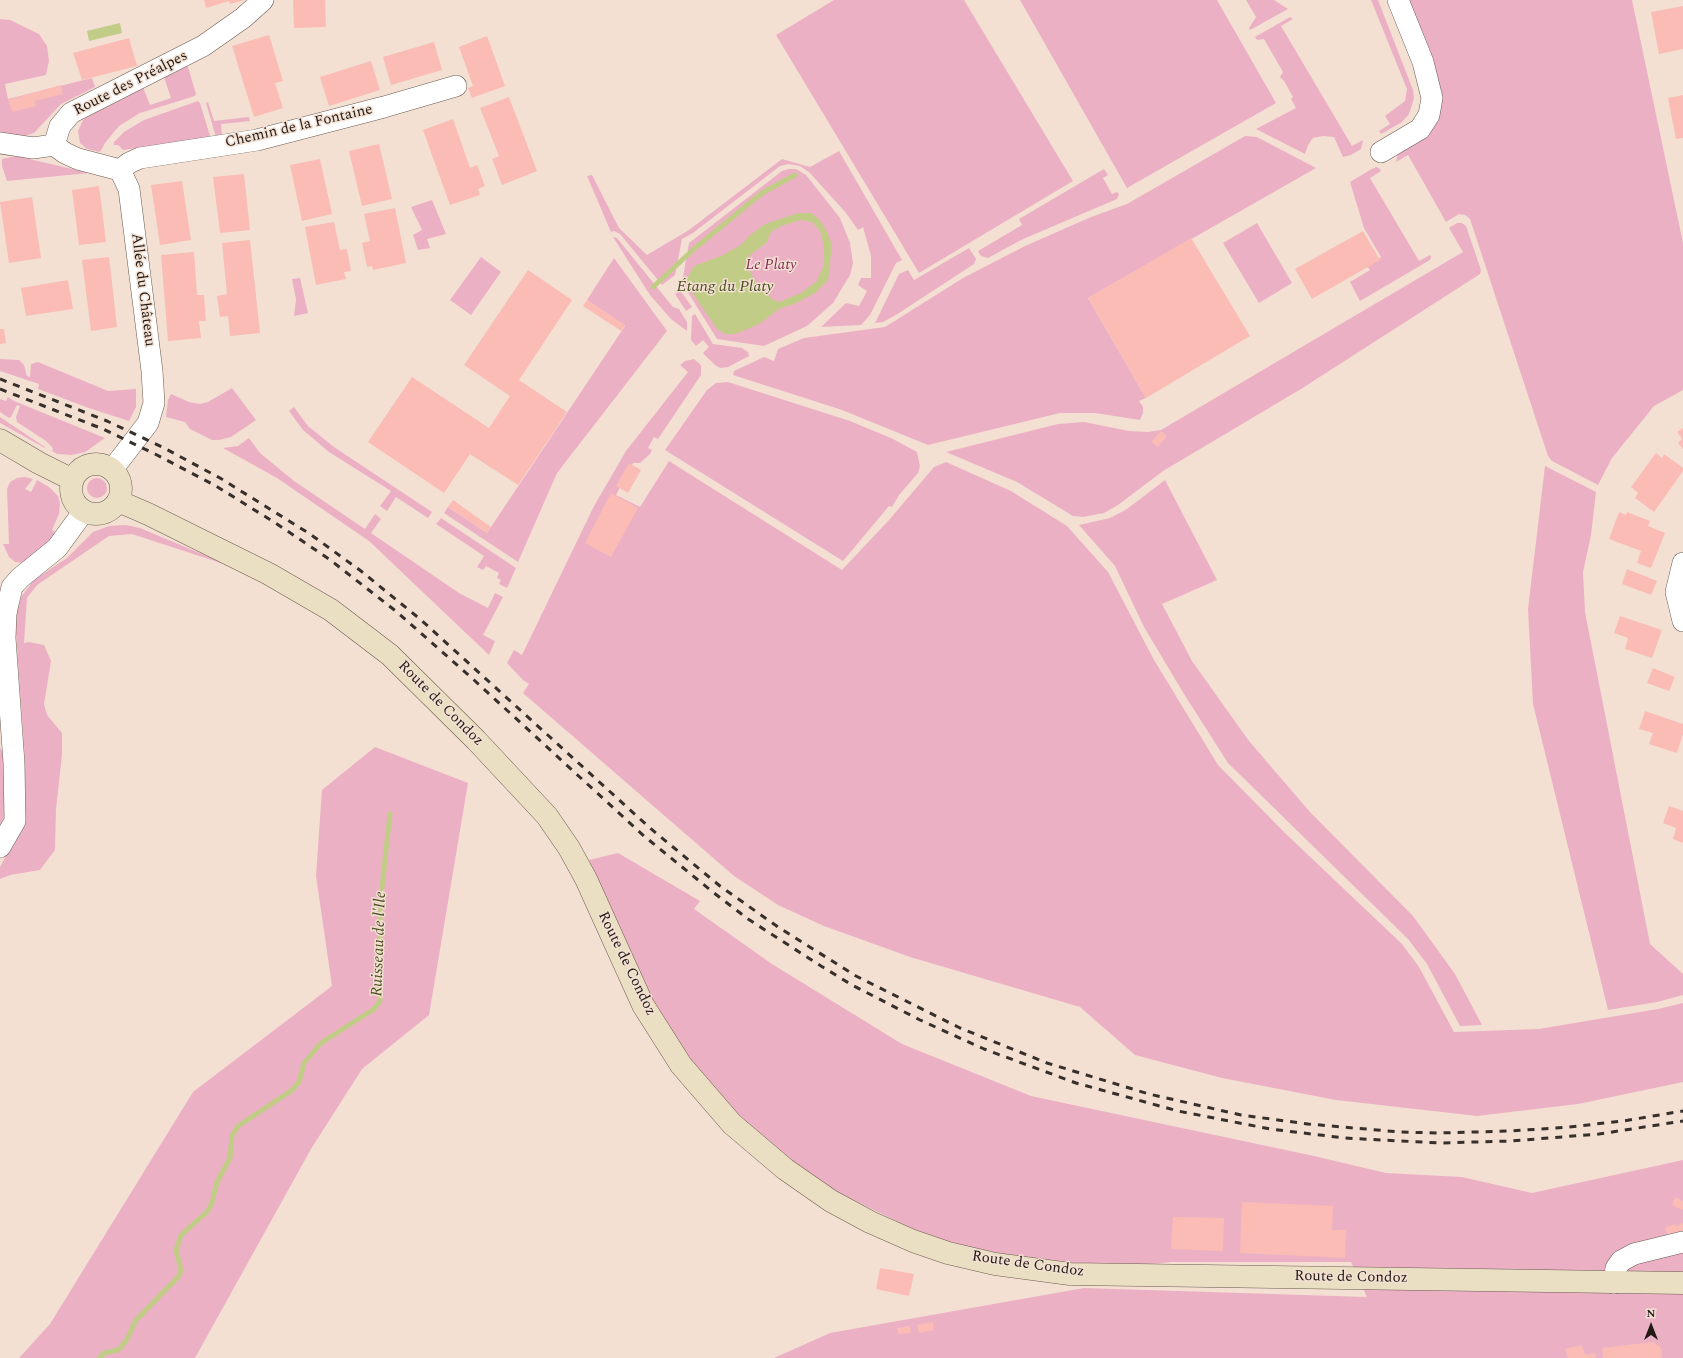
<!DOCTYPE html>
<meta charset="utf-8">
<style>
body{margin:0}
#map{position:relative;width:1683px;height:1358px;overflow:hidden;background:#f3e0d3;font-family:Spectral,serif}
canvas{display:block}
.north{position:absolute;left:1631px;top:1306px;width:40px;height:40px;-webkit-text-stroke:3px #f3e0d3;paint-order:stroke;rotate:0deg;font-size:11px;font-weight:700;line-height:16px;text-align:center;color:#211a15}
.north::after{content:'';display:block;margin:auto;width:14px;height:18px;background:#211a15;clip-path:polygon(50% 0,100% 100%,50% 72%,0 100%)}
</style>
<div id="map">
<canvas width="1683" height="1358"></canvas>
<div class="north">N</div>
</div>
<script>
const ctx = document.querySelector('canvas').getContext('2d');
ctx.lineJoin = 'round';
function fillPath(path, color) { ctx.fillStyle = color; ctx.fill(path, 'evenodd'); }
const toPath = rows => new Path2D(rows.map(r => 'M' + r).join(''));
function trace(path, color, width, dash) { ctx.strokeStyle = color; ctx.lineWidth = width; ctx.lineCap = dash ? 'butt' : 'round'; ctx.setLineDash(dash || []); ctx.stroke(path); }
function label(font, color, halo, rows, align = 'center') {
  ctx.font = font + ' Spectral,serif'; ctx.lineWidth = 3; ctx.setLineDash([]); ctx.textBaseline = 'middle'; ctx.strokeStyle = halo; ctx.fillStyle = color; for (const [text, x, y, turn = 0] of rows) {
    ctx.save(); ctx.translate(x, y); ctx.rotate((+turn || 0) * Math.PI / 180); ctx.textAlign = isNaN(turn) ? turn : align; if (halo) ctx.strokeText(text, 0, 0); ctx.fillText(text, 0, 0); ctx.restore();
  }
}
const green = toPath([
 [834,0,964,0,1073,181,919,273,776,35],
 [1020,0,1217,0,1276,103,1127,188],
 [1246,0,1274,0,1288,9,1250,30,1249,28,1256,17],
 [1371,0,1378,0,1413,90,1414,98,1409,114,1402,122,1381,134,1379,131,1390,124,1385,116,1405,101,1407,89],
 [1408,0,1632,0,1683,243,1683,390,1654,406,1612,458,1598,485,1552,461,1548,456,1470,219,1465,215,1459,214,1446,222,1408,155,1396,162,1398,154,1440,96,1438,80],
 [1290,17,1293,19,1281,26,1352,146,1363,140,1361,149,1351,155,1343,157,1334,137,1323,136,1313,138,1308,145,1305,154,1256,129,1296,108,1291,99,1293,97,1284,81,1280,77,1283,72,1264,39,1257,40,1255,37],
 [0,19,10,20,39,34,47,46,49,61,46,75,5,84,8,99,92,78,95,87,61,104,34,133,22,137,0,135],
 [186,66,188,67,196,94,195,96,140,113,119,126,105,143,100,152,87,149,80,143,78,131,83,120,91,112,143,87,150,105,171,98,164,77],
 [198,101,200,103,210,136,209,138,123,150,118,145,114,145,114,142,124,132,144,120],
 [208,102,214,121,249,117,250,121,221,124,222,137,216,137,206,103],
 [1245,136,1257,137,1316,168,1088,298,1146,398,1139,401,1143,407,1143,413,1140,420,1095,413,1060,413,928,445,842,410,733,375,734,371,764,357,774,361,778,349,804,338,885,327,963,278,1025,246,1091,217,1127,204],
 [839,151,902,260,896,263,870,315,861,325,821,327,846,303,859,306,867,291,858,285,861,278,871,278,871,256,863,227,858,230,846,213,810,173,800,166,788,164,780,166,693,233,682,239,675,275,662,285,620,234,614,231,611,232,587,176,592,175,619,228,647,255,689,230,782,159,810,167],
 [11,157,21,157,89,173,7,181,2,166,2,159],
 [1376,167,1379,168,1381,171,1370,178,1419,261,1430,255,1431,257,1430,260,1360,301,1350,282,1370,270,1367,266,1381,257,1364,228,1350,182,1370,170],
 [789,169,796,169,806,175,840,218,850,243,853,263,850,275,833,303,807,326,764,346,717,339,682,283,689,243,782,171],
 [1104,169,1108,175,1103,178,1112,194,1117,192,1119,194,1117,199,1021,240,988,258,981,256,978,251,1022,225,1019,219],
 [432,200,446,234,427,239,430,248,418,250,413,235,422,230,411,207],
 [1257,223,1292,283,1259,303,1223,243],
 [1457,223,1462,223,1466,226,1481,270,1480,274,1301,389,1163,471,1118,505,1104,513,1083,517,1073,516,1017,482,946,452,1058,424,1084,422,1129,431,1148,432,1161,430,1463,252,1449,228],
 [613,237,617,238,673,307,679,309,687,322,687,331,671,319,650,295],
 [969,248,976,259,974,264,896,315,883,322,875,323,899,274,908,270,914,280],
 [481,257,501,272,471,315,450,300],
 [614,258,667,331,557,473,518,562,444,513,448,507,487,533,625,326,587,300],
 [300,278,308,313,294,316,296,299,292,279],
 [680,290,692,307,686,311,675,294],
 [695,314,713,344,742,348,748,352,749,356,728,367,720,368,715,365,703,353,709,347,703,340,696,346,691,340,692,316],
 [0,359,19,360,24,365,27,376,30,377,31,364,38,362,108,391,136,389,136,407,129,421,86,407,38,389,39,384,0,371],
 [694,359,701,365,701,375,658,439,654,437,648,448,652,450,650,454,640,463,633,463,616,495,640,507,669,461,842,570,889,520,934,467,946,462,1011,491,1067,526,1108,572,1154,660,1218,765,1286,834,1402,944,1419,967,1454,1032,1539,1029,1658,1009,1683,1003,1683,1082,1578,1104,1477,1116,1336,1100,1222,1078,1135,1055,1080,1007,910,957,824,926,778,905,734,876,523,693,529,684,523,680,507,663,514,650,522,655,594,506,626,451,688,372,680,365,685,361],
 [728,382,850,421,893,439,917,452,920,466,918,473,899,495,892,507,889,506,843,561,665,450,707,390,716,383],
 [232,388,256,420,231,437,219,440,212,440,190,429,185,422,166,417,168,400,171,394,189,402,200,404,208,402],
 [8,397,14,401,105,438,85,452,72,455,57,454,52,451,53,448,46,441,17,422,16,417,20,406,17,405,11,417,9,418,0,412,0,399,6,401],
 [294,407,308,426,334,447,432,512,428,518,396,497,387,511,380,506,391,491,329,452,303,430,289,411],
 [0,417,45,447,45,448,0,423],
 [249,438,260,453,294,481,365,529,375,514,381,519,371,533,459,593,488,608,495,593,503,597,483,635,495,641,489,655,369,541,277,478,223,448,238,446],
 [1545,466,1596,492,1591,535,1583,572,1585,612,1650,944,1683,974,1683,995,1657,1002,1608,1010,1533,704,1528,609],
 [25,477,33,479,25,489,31,492,37,480,49,487,58,496,60,504,59,514,52,530,56,533,47,546,23,563,15,562,9,557,3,544,9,544,7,489,10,482,17,478],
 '87 488a10 10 0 1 1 20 0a10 10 0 1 1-20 0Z',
 [1165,480,1217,580,1162,604,1192,661,1249,741,1310,812,1413,916,1455,974,1482,1025,1460,1026,1427,964,1408,939,1228,763,1184,694,1144,627,1115,566,1079,525,1110,518,1127,509],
 [441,518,516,568,507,588,499,584,501,580,497,578,499,573,486,566,483,570,477,567,484,556,436,524],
 [126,525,140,528,233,567,132,534,109,536,37,585,27,598,24,643,29,642,44,645,51,661,44,704,47,715,62,733,62,755,56,809,55,850,40,870,10,875,0,879,0,867,25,821,25,760,15,620,21,597,34,580,67,558,93,532,109,526],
 [375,747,468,783,429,1015,362,1069,311,1149,195,1358,19,1358,50,1324,193,1092,332,986,316,876,322,790],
 [0,748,7,755,8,808,0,826],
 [618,853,700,901,694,909,772,964,902,1044,1031,1096,1314,1156,1386,1173,1462,1177,1532,1193,1683,1160,1683,1358,774,1358,830,1333,1084,1288,1367,1297,1351,1262,1172,1262,1129,1266,1070,1265,996,1258,921,1233,837,1192,788,1160,737,1115,690,1060,657,1009,589,860]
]);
const water = toPath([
 [120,23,122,33,89,41,87,31],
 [798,213,811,213,819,219,827,232,832,245,828,280,815,293,794,304,779,309,759,324,735,334,725,334,717,329,685,282,694,266,721,256,741,245,750,235,765,224],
 [801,220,812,222,820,231,824,246,824,264,817,281,801,293,779,302,772,299,758,286,750,272,750,255,767,242,771,232,781,226]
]);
const stream = toPath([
 [653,287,695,248,762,193,795,175],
 [99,1358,104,1353,118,1350,126,1341,136,1320,179,1276,181,1270,176,1250,181,1235,207,1212,212,1203,217,1182,230,1158,232,1136,238,1126,291,1091,299,1082,304,1063,321,1043,374,1009,380,1001,380,905,390,814]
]);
const building = toPath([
 [204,0,244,0,230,4,229,1,206,8],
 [293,0,325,0,326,27,294,28],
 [1683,6,1683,49,1659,54,1651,12],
 [269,35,283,81,275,83,283,108,254,117,232,46],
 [487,36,505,86,472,98,468,88,473,86,459,47],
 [129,38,137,66,82,80,73,53],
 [434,42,442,70,391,85,383,57],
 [371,61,380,90,329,106,320,77],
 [61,85,63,94,35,101,36,106,12,112,8,100],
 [1683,95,1683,138,1676,139,1668,98],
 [509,97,537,171,502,185,492,159,499,156,480,108],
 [453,119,470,168,477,165,485,186,478,189,480,195,450,205,423,130],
 [379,144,392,199,362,206,349,151],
 [320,159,332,214,302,221,290,165],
 [244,174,250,230,220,233,213,177],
 [182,181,191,240,160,245,151,185],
 [99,186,106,242,79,245,72,190],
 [32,197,41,258,9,263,0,202],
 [395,208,406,263,373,270,372,266,367,267,362,243,370,241,364,214],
 [334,222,340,250,347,249,351,271,344,272,346,279,316,285,305,227],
 [1363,231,1380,260,1312,299,1295,269],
 [1191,238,1250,336,1146,398,1088,298],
 [250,240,260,333,230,336,228,316,220,317,217,296,227,294,222,243],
 [194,252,197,295,204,295,206,321,199,321,201,338,168,341,161,255],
 [109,257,117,327,91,331,82,260],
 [528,270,572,300,519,380,567,412,518,485,470,454,444,493,368,442,412,377,489,428,510,396,464,365],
 [68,280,73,309,26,316,21,288],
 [587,300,625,325,621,331,583,306],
 [0,329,4,329,6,343,0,344],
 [1683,428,1683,449,1678,443,1682,439,1677,432],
 [1161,431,1167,436,1158,447,1151,442],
 [1656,453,1662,458,1664,454,1683,468,1683,471,1654,512,1635,498,1638,493,1631,487],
 [629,463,641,470,628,493,616,486],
 [611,493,638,508,611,557,585,543],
 [453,500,491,527,487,533,448,507],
 [1619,512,1626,515,1627,512,1650,521,1648,526,1665,533,1651,568,1637,563,1641,551,1609,539],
 [1627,569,1657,581,1651,595,1622,584],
 [1620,616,1662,630,1652,658,1625,649,1628,638,1614,633],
 [1653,668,1675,677,1669,691,1647,683],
 [1645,711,1683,724,1683,734,1677,753,1649,744,1653,733,1639,729],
 [1669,806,1683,811,1683,843,1673,839,1676,828,1663,823],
 [1675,1197,1683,1201,1683,1210,1672,1205],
 [1242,1202,1333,1206,1332,1230,1346,1230,1345,1258,1240,1253],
 [1173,1217,1224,1218,1223,1251,1171,1249],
 [1683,1223,1683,1234,1671,1240,1665,1228,1675,1224,1676,1226],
 [880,1268,914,1274,909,1296,876,1289],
 [933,1322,934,1330,919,1333,917,1325],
 [910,1326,911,1333,898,1334,897,1328],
 [1654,1342,1661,1348,1662,1358,1603,1358,1602,1348],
 [1582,1345,1585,1355,1595,1353,1596,1358,1568,1358,1565,1349]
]);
const street = toPath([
 [0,143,33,148,54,145],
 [54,145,60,126,71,113,203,46,243,18,263,0],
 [54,145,65,153,78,159,120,170],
 [1381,152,1420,129,1429,115,1432,98,1423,62,1398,0],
 [120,170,129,163,140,158,257,140,384,107,456,86],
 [112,470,148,423,154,403,152,371,129,189,120,170],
 [1683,563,1676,592,1683,621],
 [0,847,15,821,14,763,5,638,6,614,8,604,12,587,20,578,57,548,84,511],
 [1614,1283,1616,1268,1621,1261,1634,1254,1683,1242]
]);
const secondary = toPath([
 [0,440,39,463,73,480],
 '71 489a25 25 0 1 1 50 0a25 25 0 1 1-50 0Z',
 [118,501,148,514,269,574,331,610,390,655,476,740,547,816,569,848,586,879,643,1005,681,1065,732,1124,785,1169,831,1201,870,1222,913,1241,948,1253,995,1264,1070,1274,1683,1283]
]);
const rail = toPath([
 [0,379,107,421,164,448,220,478,310,534,361,571,420,619,650,828,720,886,778,927,856,976,960,1028,1047,1063,1149,1094,1241,1115,1308,1124,1400,1132,1439,1133,1511,1131,1569,1127,1623,1121,1683,1111],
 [0,389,103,429,155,454,216,486,277,524,329,559,397,612,474,680,644,836,714,893,748,919,821,966,852,985,920,1020,984,1049,1076,1083,1178,1111,1270,1129,1345,1138,1439,1143,1511,1141,1599,1134,1683,1121]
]);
const streetNames = [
 ["Route des Préalpes",131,84,-27],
 ["Chemin de la Fontaine",299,127,-13],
 ["Allée du Château",142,290,83],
 ["Route de Condoz",440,704,45],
 ["Route de Condoz",626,964,64],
 ["Route de Condoz",1028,1265,8],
 ["Route de Condoz",1351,1278,1]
];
const parkNames = [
 ["Le Platy",771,266]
];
const waterNames = [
 ["Étang du Platy",725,288],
 ["Ruisseau de l'Ile",380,944,-88]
];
fillPath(green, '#ecb0c5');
fillPath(water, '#c1cc87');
trace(stream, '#c1cc87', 5);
fillPath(building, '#fabcb5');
trace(street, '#6b5b50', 22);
trace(secondary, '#6b5b50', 23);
trace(street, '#fff', 21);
trace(secondary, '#ebdfc3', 22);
trace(rail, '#372f29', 3, [7, 7]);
label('15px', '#211a15', '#f3e0d3', streetNames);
label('italic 15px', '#822e54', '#f3e0d3', parkNames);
label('italic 16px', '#4a501e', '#f3e0d3', waterNames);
</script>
